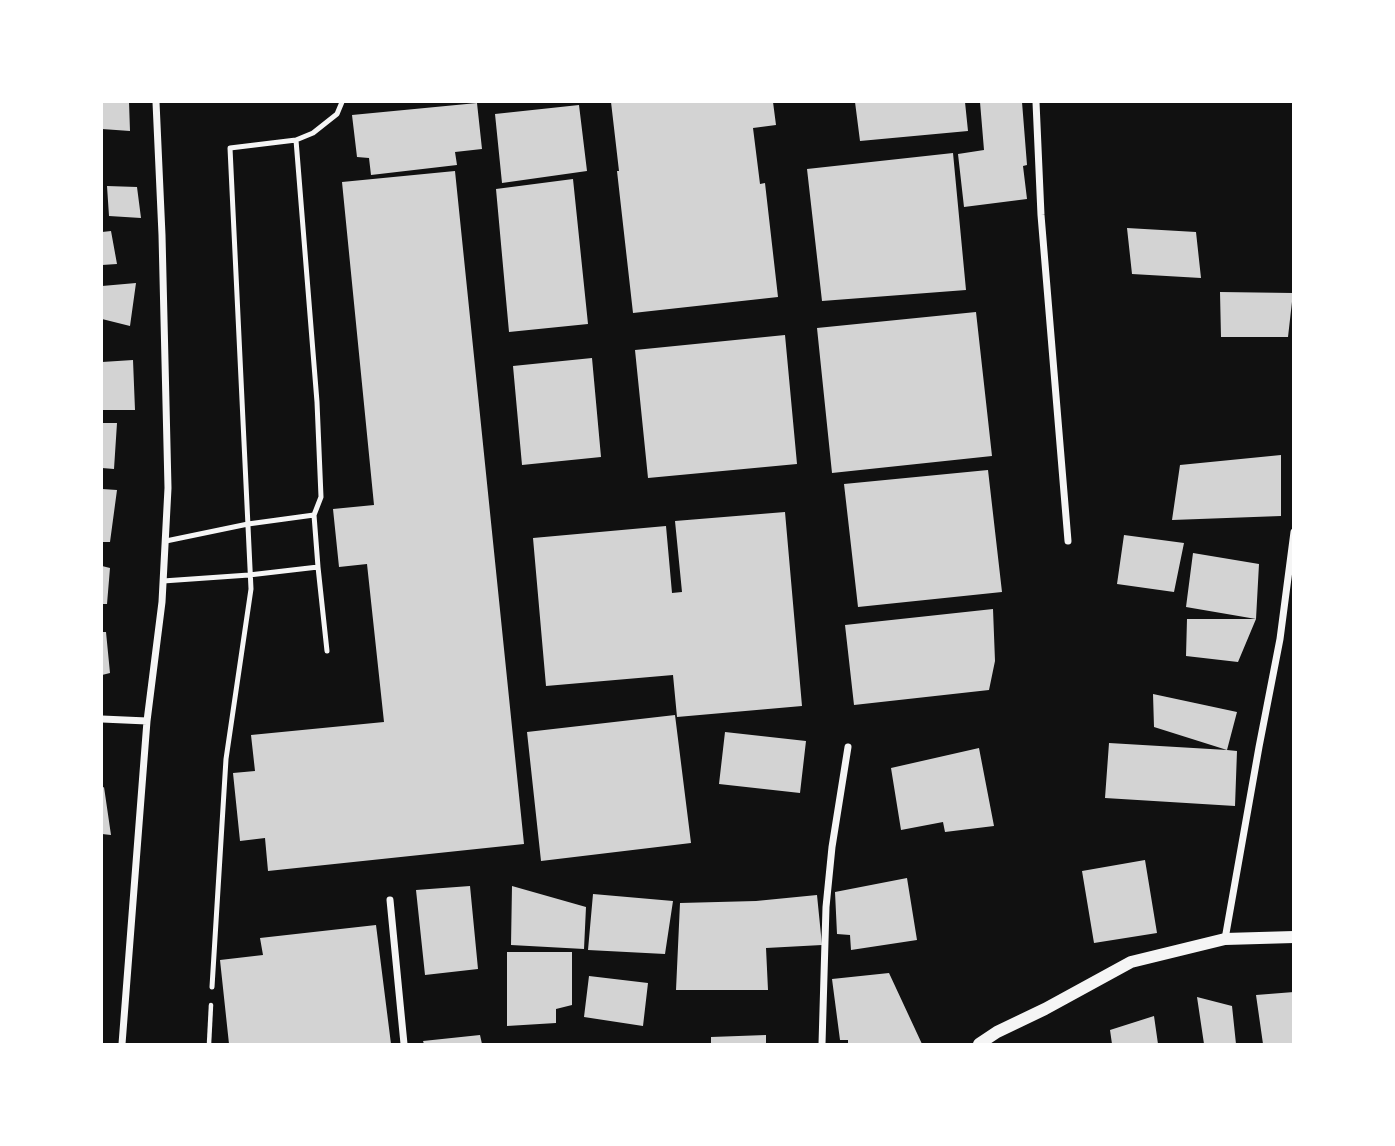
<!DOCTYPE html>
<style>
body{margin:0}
#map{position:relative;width:1395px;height:1146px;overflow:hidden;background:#111;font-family:"Roboto Condensed",sans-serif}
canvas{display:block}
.frame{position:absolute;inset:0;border:103px solid #fff;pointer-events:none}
</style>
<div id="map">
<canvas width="1395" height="1146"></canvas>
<div class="frame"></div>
</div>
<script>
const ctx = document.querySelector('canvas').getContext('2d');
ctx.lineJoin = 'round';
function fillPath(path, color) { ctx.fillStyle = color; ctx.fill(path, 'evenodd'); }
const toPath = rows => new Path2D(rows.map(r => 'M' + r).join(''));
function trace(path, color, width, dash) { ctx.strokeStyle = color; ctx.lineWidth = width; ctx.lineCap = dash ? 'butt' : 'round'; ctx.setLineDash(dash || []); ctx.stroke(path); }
const building = toPath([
 [102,102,129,102,130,131,102,129],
 [611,102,773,102,776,125,753,128,760,184,765,183,778,297,633,313,617,171,619,171],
 [855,102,965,102,968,131,860,141],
 [980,102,1022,102,1027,165,1023,166,1027,199,964,207,958,154,984,150],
 [477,103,482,149,455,152,457,165,371,175,369,158,357,157,352,115],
 [579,105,587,171,502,183,495,114],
 [953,153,966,290,822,301,807,169],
 [455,171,524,844,268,871,265,838,240,841,233,773,255,771,251,735,384,722,367,564,339,567,333,509,374,505,342,182],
 [573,179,588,324,509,332,496,189],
 [107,186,137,187,141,218,109,216],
 [1127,228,1196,232,1201,278,1132,274],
 [111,231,117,264,102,265,102,232],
 [136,283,130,326,102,319,102,286],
 [1220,292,1293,293,1288,337,1221,337],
 [976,312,992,456,832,473,817,328],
 [785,335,797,464,648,478,635,350],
 [592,358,601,457,522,465,513,366],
 [133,360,135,410,102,410,102,362],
 [102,423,117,423,114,469,102,468],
 [1281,455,1281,516,1172,520,1180,465],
 [988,470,1002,592,858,607,844,484],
 [102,489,117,490,110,542,102,542],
 [785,512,802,706,677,717,673,675,546,686,533,538,666,526,672,593,682,592,675,521],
 [1124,535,1184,543,1174,592,1117,584],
 [1193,553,1259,564,1256,619,1238,662,1186,656,1187,619,1256,619,1186,607],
 [102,566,110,568,107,604,102,604],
 [993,609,995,661,989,690,854,705,845,625],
 [102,632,106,632,110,673,102,675],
 [1153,694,1237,712,1227,750,1237,751,1235,806,1105,798,1109,743,1227,750,1154,727],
 [675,715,691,843,541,861,527,732],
 [725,732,806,741,800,793,719,784],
 [979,748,994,826,945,832,943,822,901,830,891,768],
 [104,787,111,835,102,834,102,788],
 [1145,860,1157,933,1094,943,1082,871],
 [907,878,917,940,851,950,850,935,837,934,835,892],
 [470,886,478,969,425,975,416,890],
 [512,886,586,907,584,949,511,945],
 [593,894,673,901,665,954,588,950],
 [817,895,822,945,766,948,768,990,676,990,680,903,756,901],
 [376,925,391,1044,229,1044,220,960,263,955,260,938],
 [507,952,572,952,572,1005,556,1009,556,1023,507,1026],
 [889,973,922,1044,848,1044,848,1040,840,1040,832,979],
 [589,976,648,983,643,1026,584,1017],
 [1294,992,1294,1044,1263,1044,1256,995],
 [1197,997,1232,1006,1236,1044,1204,1044],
 [1154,1016,1158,1044,1112,1044,1110,1030],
 [480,1035,482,1044,424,1044,423,1041],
 [766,1035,766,1044,711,1044,711,1037]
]);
const path = toPath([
 [209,1044,211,1005]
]);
const service = toPath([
 [296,140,317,402,321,497,314,515,318,567],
 [166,541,248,524,314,515],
 [163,581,249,575,318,567,327,651],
 [212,987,226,759,251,589,230,148,296,140,313,133,337,114,342,102]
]);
const minor = toPath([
 [1036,102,1041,215,1068,541],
 [102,719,147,721],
 [390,900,404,1044],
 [1225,939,1259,747,1280,639,1294,532],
 [122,1044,147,721,162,602,168,488,162,235,156,102],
 [822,1044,826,907,832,847,848,747]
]);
const tertiary = toPath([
 [979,1044,997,1032,1045,1009,1131,962,1225,939,1294,937]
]);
fillPath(building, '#d3d3d3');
trace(path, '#f5f5f5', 4.5);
trace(service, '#f5f5f5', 5);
trace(minor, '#f5f5f5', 7);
trace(tertiary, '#f5f5f5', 12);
</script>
